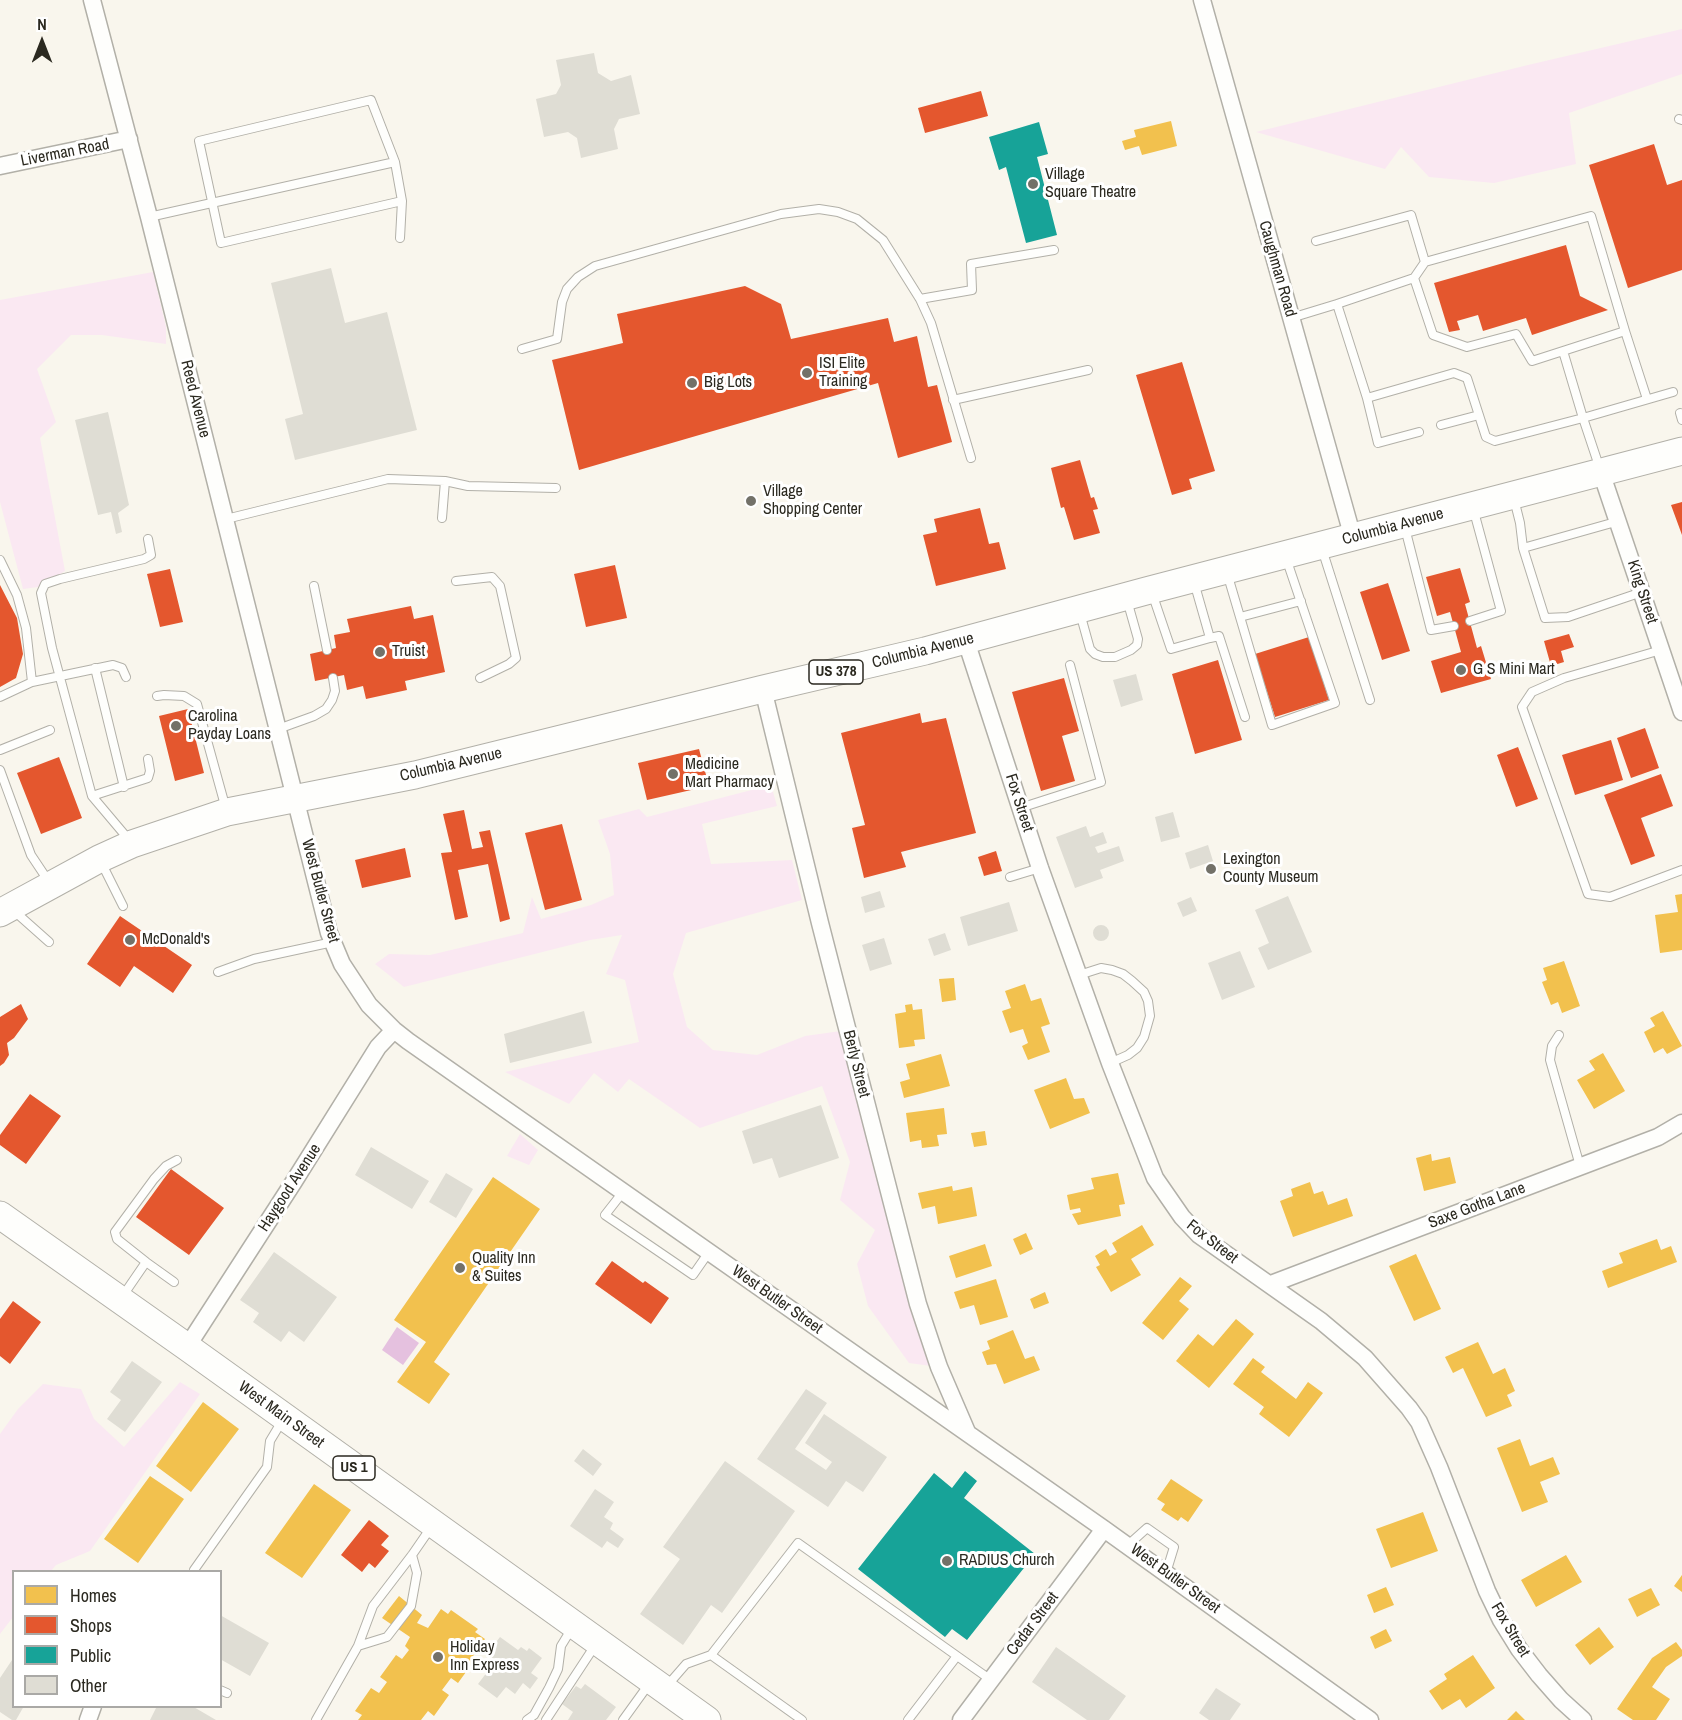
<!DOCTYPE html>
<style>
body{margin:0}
#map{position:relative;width:1682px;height:1720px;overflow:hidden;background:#f9f6ed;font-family:"Archivo Narrow",sans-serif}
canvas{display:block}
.legend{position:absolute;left:12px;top:1570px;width:210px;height:138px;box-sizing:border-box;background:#fff;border:2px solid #aaa9a6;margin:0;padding:8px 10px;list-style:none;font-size:18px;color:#2b2920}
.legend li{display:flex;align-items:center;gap:12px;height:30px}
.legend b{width:30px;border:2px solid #aaa9a6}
.north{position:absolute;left:12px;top:12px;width:60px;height:60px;-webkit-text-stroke:4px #fff;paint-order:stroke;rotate:0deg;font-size:16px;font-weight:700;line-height:24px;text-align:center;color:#2b2920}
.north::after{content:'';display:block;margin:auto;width:21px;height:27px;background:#2b2920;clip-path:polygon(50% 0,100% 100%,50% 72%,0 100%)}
</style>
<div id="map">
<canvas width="1682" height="1720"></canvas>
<ul class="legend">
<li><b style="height:16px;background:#f2c14e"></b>Homes</li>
<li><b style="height:16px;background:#e4572e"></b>Shops</li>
<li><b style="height:16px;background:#17a398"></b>Public</li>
<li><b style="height:16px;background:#dfddd4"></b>Other</li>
</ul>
<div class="north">N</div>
</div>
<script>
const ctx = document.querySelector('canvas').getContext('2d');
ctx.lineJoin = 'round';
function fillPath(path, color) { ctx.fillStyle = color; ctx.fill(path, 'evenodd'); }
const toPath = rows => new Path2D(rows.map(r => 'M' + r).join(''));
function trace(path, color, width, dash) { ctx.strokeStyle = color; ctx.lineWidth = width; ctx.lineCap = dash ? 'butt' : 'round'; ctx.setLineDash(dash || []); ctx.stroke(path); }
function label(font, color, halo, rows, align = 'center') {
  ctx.font = font + ' "Archivo Narrow",sans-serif'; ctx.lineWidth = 6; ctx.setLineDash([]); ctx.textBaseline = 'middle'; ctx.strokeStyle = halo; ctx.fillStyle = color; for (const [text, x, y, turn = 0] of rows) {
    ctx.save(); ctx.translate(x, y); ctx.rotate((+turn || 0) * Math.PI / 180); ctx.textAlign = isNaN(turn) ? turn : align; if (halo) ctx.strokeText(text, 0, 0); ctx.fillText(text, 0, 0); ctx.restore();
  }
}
const green = toPath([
 [1682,29,1682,74,1569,113,1576,164,1494,183,1429,177,1401,147,1385,169,1256,132,1528,65],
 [153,272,166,327,166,344,102,335,71,335,37,369,56,422,40,438,65,571,38,587,23,589,0,502,0,300],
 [771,785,777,806,702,824,711,864,792,860,802,900,686,933,673,974,687,1027,713,1050,757,1055,805,1036,848,1030,939,1367,909,1363,868,1306,857,1264,875,1230,840,1200,850,1162,822,1086,700,1128,629,1079,618,1092,594,1073,569,1104,505,1072,639,1042,625,980,606,974,622,935,590,940,404,987,375,964,389,954,430,955,523,933,532,897,541,919,591,905,614,895,610,854,598,820,639,809,647,817],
 [520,1134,538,1150,529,1165,507,1156],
 [180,1382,200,1394,90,1551,56,1565,51,1571,14,1572,13,1617,0,1634,0,1434,18,1409,43,1384,81,1389,94,1419,124,1447]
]);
const water = toPath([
 [397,1327,419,1343,403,1365,382,1350]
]);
const homes = toPath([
 [1171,121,1177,146,1142,155,1139,146,1125,150,1122,141,1136,137,1134,130],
 [1682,894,1682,950,1660,953,1655,915,1678,912,1675,895],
 [1564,961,1580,1006,1562,1013,1558,1002,1551,1005,1542,982,1547,980,1543,968],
 [954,978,956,1000,942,1002,939,979],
 [1025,984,1031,1001,1041,998,1050,1024,1041,1027,1050,1052,1028,1060,1022,1046,1028,1043,1023,1029,1010,1033,1002,1011,1011,1008,1005,991],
 [912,1004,913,1010,922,1009,925,1039,914,1040,915,1046,899,1048,895,1014,906,1012,905,1005],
 [1663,1011,1682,1046,1667,1054,1663,1048,1654,1053,1644,1032,1655,1026,1650,1018],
 [1603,1053,1625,1091,1594,1109,1577,1080,1595,1070,1589,1061],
 [941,1054,950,1086,904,1098,900,1082,910,1079,906,1064],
 [1066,1078,1074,1099,1084,1098,1090,1113,1050,1129,1034,1090],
 [944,1108,947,1134,937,1135,939,1146,922,1148,921,1140,910,1142,906,1113],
 [985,1131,987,1145,974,1147,971,1133],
 [1431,1154,1432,1161,1450,1157,1456,1183,1424,1191,1416,1158],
 [1118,1173,1125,1204,1119,1205,1121,1216,1078,1225,1072,1214,1081,1212,1080,1208,1070,1210,1067,1195,1094,1189,1091,1178],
 [493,1177,540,1209,434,1362,450,1374,429,1404,397,1382,426,1342,394,1320],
 [1310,1182,1314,1194,1323,1191,1328,1205,1347,1198,1353,1216,1293,1237,1280,1201,1293,1196,1291,1189],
 [952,1186,953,1191,972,1187,977,1216,938,1224,935,1206,922,1209,918,1193],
 [1142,1225,1154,1245,1131,1259,1141,1275,1111,1292,1096,1267,1100,1265,1095,1256,1106,1249,1110,1256,1117,1252,1112,1243],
 [1026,1233,1033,1249,1020,1255,1013,1239],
 [1657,1239,1661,1250,1671,1246,1677,1262,1608,1288,1602,1271,1623,1263,1619,1253],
 [985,1244,992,1266,956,1278,949,1256],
 [1416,1254,1441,1309,1414,1321,1389,1266],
 [1180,1277,1192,1286,1179,1301,1189,1309,1163,1340,1142,1323],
 [996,1279,1008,1317,980,1325,974,1305,960,1309,954,1292],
 [1045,1292,1049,1303,1034,1309,1030,1299],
 [1236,1319,1254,1334,1209,1388,1176,1361,1198,1334,1213,1346],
 [1013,1330,1025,1359,1034,1356,1040,1370,1004,1384,996,1364,987,1365,982,1352,990,1349,987,1341],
 [1478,1342,1493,1374,1505,1368,1515,1391,1507,1395,1512,1406,1486,1417,1463,1368,1453,1373,1445,1357],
 [1253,1358,1265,1367,1261,1372,1296,1399,1308,1382,1323,1393,1289,1437,1259,1414,1264,1407,1233,1384],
 [203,1402,239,1429,191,1492,156,1466],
 [1520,1439,1530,1466,1553,1457,1560,1474,1540,1482,1548,1502,1522,1512,1497,1448],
 [150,1476,184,1499,138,1563,104,1539],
 [1171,1479,1203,1500,1188,1522,1181,1517,1178,1521,1161,1510,1165,1504,1157,1499],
 [314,1484,351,1510,302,1578,265,1553],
 [1423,1512,1438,1551,1391,1568,1376,1529],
 [1566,1555,1582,1582,1536,1607,1521,1580],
 [1682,1575,1682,1592,1674,1586],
 [1386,1587,1394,1605,1374,1613,1367,1595],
 [1651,1588,1660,1605,1637,1617,1628,1599],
 [399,1596,422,1615,417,1623,428,1628,441,1609,448,1614,451,1610,478,1629,475,1632,485,1639,471,1659,474,1661,458,1683,451,1678,442,1690,449,1695,434,1716,428,1711,421,1720,358,1720,362,1715,355,1711,371,1688,379,1693,387,1682,380,1677,396,1655,402,1659,409,1650,405,1646,410,1637,382,1618],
 [1599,1627,1614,1647,1590,1665,1575,1645],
 [1386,1629,1392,1641,1375,1649,1370,1637],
 [1676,1642,1682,1650,1682,1656,1666,1667,1652,1687,1670,1699,1656,1720,1633,1720,1617,1709,1652,1658],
 [1473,1655,1495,1688,1466,1708,1460,1699,1442,1710,1429,1691,1447,1679,1444,1674],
 [1516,1711,1525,1720,1507,1720]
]);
const shops = toPath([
 [981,91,988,116,925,133,918,108],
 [1654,144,1667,185,1682,180,1682,270,1628,288,1589,165],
 [1566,245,1580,296,1608,310,1532,335,1526,318,1483,331,1478,315,1457,321,1460,330,1449,332,1434,283],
 [745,286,781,304,791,339,888,318,894,342,917,336,928,387,937,385,952,442,898,458,878,383,579,470,552,360,623,343,617,314],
 [1182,362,1215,471,1189,479,1192,489,1172,495,1136,375],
 [1080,460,1091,498,1094,497,1098,509,1093,510,1100,533,1074,540,1064,507,1061,508,1051,468],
 [1682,502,1682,535,1671,505],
 [980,508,989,544,999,542,1006,569,936,586,923,535,937,532,934,519],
 [615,565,627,618,586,627,574,574],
 [1460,568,1470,602,1465,604,1477,648,1481,646,1491,679,1441,693,1431,661,1461,652,1450,612,1437,616,1426,577],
 [170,569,183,622,160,627,147,574],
 [1388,583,1410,651,1382,660,1360,592],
 [0,585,17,618,23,654,16,678,0,687],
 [411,606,414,619,433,615,445,672,405,681,407,690,366,699,363,686,347,690,344,675,315,681,310,654,336,648,334,635,350,632,347,619],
 [1569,634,1574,647,1561,651,1564,662,1551,666,1544,641],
 [1309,637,1329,700,1275,717,1255,654],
 [1218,660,1242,740,1195,754,1172,674],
 [1064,678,1079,731,1062,736,1075,781,1041,791,1012,692],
 [188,709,204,773,175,781,159,716],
 [920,713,922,723,946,718,976,833,901,852,906,867,864,878,852,828,865,825,841,733],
 [1645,728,1659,768,1631,778,1617,738],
 [1611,740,1623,780,1575,795,1562,755],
 [1518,747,1538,799,1516,807,1497,755],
 [699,749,709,786,647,800,638,763],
 [59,757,82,818,41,834,17,773],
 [1661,774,1673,806,1641,818,1655,856,1631,865,1604,795],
 [464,810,472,849,483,847,479,832,490,830,510,919,500,922,488,864,458,870,468,917,455,920,441,853,452,852,443,814],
 [562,824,582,900,545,910,525,833],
 [405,848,411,877,362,888,355,860],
 [996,851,1002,871,984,876,978,857],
 [120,916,192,965,173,993,134,966,120,987,87,964],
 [21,1004,28,1019,14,1038,7,1043,9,1055,4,1063,0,1066,0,1017],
 [30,1094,61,1116,26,1164,0,1145,0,1135],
 [171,1169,224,1208,189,1255,136,1217],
 [612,1261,643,1283,645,1281,669,1298,651,1324,595,1284],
 [13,1301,41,1322,10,1364,0,1356,0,1319],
 [369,1520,389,1536,381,1545,389,1551,375,1568,369,1563,362,1572,341,1555]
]);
const public = toPath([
 [1039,122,1048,154,1037,157,1057,235,1026,243,1006,167,999,170,989,137],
 [965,1471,977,1481,964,1498,1035,1554,967,1640,952,1629,945,1637,858,1569,934,1473,952,1488]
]);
const building = toPath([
 [594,53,598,73,611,81,631,75,640,114,619,119,614,129,618,149,581,158,577,138,568,132,544,137,536,99,556,94,561,85,556,60],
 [331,268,345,323,387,312,417,430,295,460,285,419,303,414,271,283],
 [108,412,129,505,118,513,122,532,116,534,111,512,98,515,75,420],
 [1136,674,1143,700,1121,707,1113,680],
 [1173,812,1180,837,1161,842,1155,817],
 [1086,826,1090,837,1103,832,1107,843,1095,847,1098,853,1119,846,1124,861,1100,870,1103,878,1075,888,1056,837],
 [1208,845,1213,861,1190,869,1185,853],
 [880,891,885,907,865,913,861,897],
 [1288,896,1312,952,1268,970,1258,948,1269,943,1255,910],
 [1191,897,1197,911,1183,917,1177,903],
 [1009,902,1018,931,968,946,960,917],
 '1093 933a8 8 0 1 1 16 0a8 8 0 1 1-16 0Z',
 [945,933,951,950,934,956,928,939],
 [884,938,892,964,870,971,862,945],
 [1240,951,1255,987,1222,1000,1208,963],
 [584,1011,592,1043,510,1063,504,1034],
 [821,1105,839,1158,779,1178,772,1158,753,1164,742,1131],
 [371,1147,429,1181,412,1209,355,1175],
 [446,1173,473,1189,456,1218,429,1202],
 [274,1252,337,1297,304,1342,289,1331,281,1342,253,1322,259,1313,240,1300],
 [132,1361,162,1382,125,1432,107,1419,121,1400,110,1392],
 [806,1389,827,1403,795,1449,826,1470,832,1462,805,1443,824,1414,887,1457,863,1492,846,1481,828,1507,757,1459],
 [583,1449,602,1464,593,1476,574,1461],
 [725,1461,795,1511,722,1613,711,1605,683,1645,640,1614,680,1559,663,1547],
 [595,1489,614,1502,604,1517,613,1523,610,1529,624,1539,618,1548,607,1541,602,1548,570,1526],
 [220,1615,269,1643,250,1676,220,1659],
 [500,1637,518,1650,521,1647,527,1651,529,1648,542,1658,531,1673,538,1678,530,1689,523,1683,515,1694,506,1687,497,1698,478,1684,494,1663,492,1662,494,1659,487,1654],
 [1056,1647,1126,1696,1109,1720,1087,1720,1032,1682],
 [14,1657,14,1706,24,1706,16,1720,12,1720,0,1712,0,1678],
 [585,1684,616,1707,606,1720,568,1720,573,1712,562,1704,576,1686,581,1689],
 [1216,1688,1241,1704,1230,1720,1209,1720,1199,1713],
 [157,1706,192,1706,216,1720,150,1720]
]);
const lane = toPath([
 [1679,119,1682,120],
 [149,217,395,162],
 [400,238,402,201,395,162,371,100,199,141,221,243,402,201],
 [1316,241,1411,215,1425,262,1414,278],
 [1425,262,1591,216,1625,331],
 [920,299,972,290,971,264,1054,250],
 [1291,318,1337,304],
 [522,349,557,339,562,302,567,289,578,277,595,266,781,214,819,209,838,212,857,219,883,240,920,299,931,323,971,458],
 [1563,351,1583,418,1673,392],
 [1367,398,1378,443,1419,432],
 [953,400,1088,370],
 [1680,413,1682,420],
 [1441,425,1479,415],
 [1600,469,1583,418,1495,441,1486,437,1467,378,1454,373,1367,398,1337,304,1414,278,1433,335,1467,347,1516,334,1532,361,1625,331,1647,399],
 [1514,499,1520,523,1523,548,1545,618,1568,617,1642,592],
 [442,518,445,481],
 [226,519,388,479,445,481,468,486,556,488],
 [1405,528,1431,630,1454,626],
 [1523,548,1619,521],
 [1322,549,1370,700],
 [0,560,17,595,26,628,32,682],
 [1227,573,1272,725,1335,703,1286,558],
 [456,581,492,577,500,586,516,658,509,664,480,678],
 [314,586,327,650],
 [1152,593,1171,649,1210,638,1194,582],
 [1080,613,1090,649,1095,654,1103,657,1115,657,1131,650,1137,645,1138,639,1127,600],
 [1240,617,1301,601],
 [1470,621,1501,611,1473,508],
 [1210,638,1219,636,1245,717],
 [1661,650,1564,678,1532,692,1522,707,1588,894,1610,897,1682,870],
 [95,668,124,787],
 [157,696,164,695,184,696,197,704,226,809],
 [0,697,32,682,113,665,122,668,126,677],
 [278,729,314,716,326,709,332,700,335,691,333,678],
 [0,750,50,730],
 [0,770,31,855,49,882],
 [92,796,148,778,150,771,148,759],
 [1020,808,1101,782,1070,665],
 [130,841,92,796,52,648,41,593,45,584,60,579,144,559,151,555,148,539],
 [101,862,123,906],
 [1010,877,1040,868],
 [13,910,49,942],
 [218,972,254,959,333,942],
 [1079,975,1101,968,1112,970,1123,974,1132,981,1144,992,1148,1001,1150,1016,1144,1037,1137,1048,1128,1055,1110,1063],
 [1559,1035,1552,1046,1550,1060,1580,1166],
 [623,1192,605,1215,693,1275,709,1252],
 [146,1262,174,1282],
 [122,1297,146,1262,117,1239,115,1232,154,1179,166,1166,177,1160],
 [1128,1545,1147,1528,1174,1547,1166,1573],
 [194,1570,267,1467,270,1441,282,1421],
 [358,1646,387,1637,411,1606,417,1573,412,1555],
 [957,1656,991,1680],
 [666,1687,686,1664,711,1655],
 [220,1690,227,1693],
 [316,1720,358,1646,373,1606,412,1555,432,1526],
 [527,1720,534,1715,549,1688,558,1669,561,1646,572,1628],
 [546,1720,596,1644],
 [623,1720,649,1684],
 [802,1720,711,1655,798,1543,957,1656,908,1720]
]);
const street = toPath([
 [92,0,149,217,329,933,342,964,369,1005,394,1030,408,1041,1104,1529,1370,1720],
 [1202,0,1353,538],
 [0,166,129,139],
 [1601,472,1682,712],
 [966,641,1040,868,1110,1063,1155,1178,1182,1217,1199,1235,1321,1321,1365,1358,1409,1408,1419,1422,1439,1467,1487,1591,1501,1620,1519,1649,1539,1675,1561,1700,1583,1720],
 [763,689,820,923,918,1304,939,1367,967,1432],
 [1271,1284,1658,1137,1682,1123],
 [187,1347,293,1183,378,1047,394,1030],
 [88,1720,93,1706],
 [961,1720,1104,1529]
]);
const primary = toPath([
 [0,913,99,859,132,844,227,812,415,775,763,689,925,651,1146,591,1682,451],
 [0,1215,187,1347,707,1720]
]);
const markers = [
 [1033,184,6,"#737168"],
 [807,373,6,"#737168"],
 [692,383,6,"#737168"],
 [751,501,6,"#737168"],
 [380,652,6,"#737168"],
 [1461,670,6,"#737168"],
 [176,726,6,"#737168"],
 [673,774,6,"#737168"],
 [1211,869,6,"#737168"],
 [130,940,6,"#737168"],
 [460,1268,6,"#737168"],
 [947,1561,6,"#737168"],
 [438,1657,6,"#737168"]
];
const shields = [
 [836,672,54],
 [354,1468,42]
];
const shieldNames = [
 ["US 378",836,672],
 ["US 1",354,1468]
];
const streetNames = [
 ["Liverman Road",65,153,-11],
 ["Caughman Road",1277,269,74],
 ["Reed Avenue",195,399,76],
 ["Columbia Avenue",1393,527,-15],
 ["King Street",1642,592,72],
 ["Columbia Avenue",923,651,-14],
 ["Columbia Avenue",451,765,-13],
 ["Fox Street",1019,803,72],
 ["West Butler Street",320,891,75],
 ["Berly Street",856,1064,76],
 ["Haygood Avenue",290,1188,-57],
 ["Saxe Gotha Lane",1477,1206,-21],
 ["Fox Street",1212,1242,38],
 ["West Butler Street",777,1300,35],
 ["West Main Street",281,1415,36],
 ["West Butler Street",1175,1579,36],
 ["Cedar Street",1033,1624,-53],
 ["Fox Street",1510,1630,59]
];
const poiNames = [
 ["Village",1045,175],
 ["Square Theatre",1045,193],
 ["ISI Elite",819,364],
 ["Training",819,382],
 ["Big Lots",704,383],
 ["Village",763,492],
 ["Shopping Center",763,510],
 ["Truist",392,652],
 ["G S Mini Mart",1473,670],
 ["Carolina",188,717],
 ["Payday Loans",188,735],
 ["Medicine",685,765],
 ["Mart Pharmacy",685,783],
 ["Lexington",1223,860],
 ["County Museum",1223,878],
 ["McDonald's",142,940],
 ["Quality Inn",472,1259],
 ["& Suites",472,1277],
 ["RADIUS Church",959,1561],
 ["Holiday",450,1648],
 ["Inn Express",450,1666]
];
fillPath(green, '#fae8f2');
fillPath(water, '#e5c1df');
fillPath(homes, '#f2c14e');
fillPath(shops, '#e4572e');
fillPath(public, '#17a398');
fillPath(building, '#dfddd4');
trace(lane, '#b2b0a8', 10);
trace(street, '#b2b0a8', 19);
trace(primary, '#b2b0a8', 29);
trace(lane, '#fefefc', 8);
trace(street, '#fefefc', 16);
trace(primary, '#fefefc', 27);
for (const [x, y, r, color] of markers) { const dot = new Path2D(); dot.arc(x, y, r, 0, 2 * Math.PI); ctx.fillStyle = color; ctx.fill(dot); trace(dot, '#fff', 2); }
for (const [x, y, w] of shields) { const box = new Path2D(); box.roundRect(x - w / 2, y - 12, w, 24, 4.5); ctx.fillStyle = '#fff'; ctx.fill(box); trace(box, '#2b2920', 1.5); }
label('bold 15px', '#2b2920', null, shieldNames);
label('16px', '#2b2920', '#fff', streetNames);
label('16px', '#2b2920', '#fff', poiNames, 'left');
</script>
